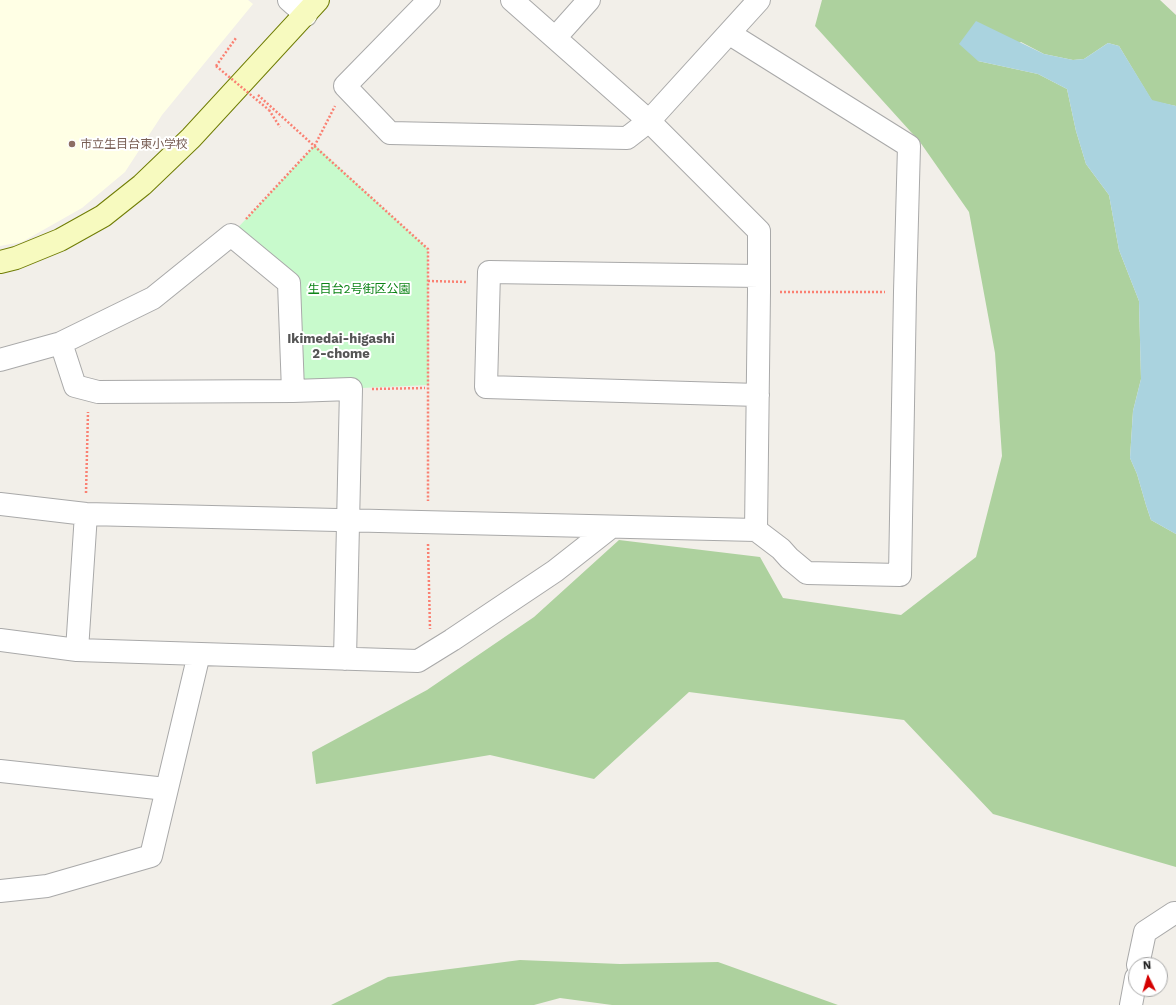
<!DOCTYPE html>
<meta charset="utf-8">
<style>
body{margin:0}
#map{position:relative;width:1176px;height:1005px;overflow:hidden;background:#f2efe9;font-family:"Work Sans",sans-serif}
canvas{display:block}
.north{position:absolute;left:1128px;top:957px;width:40px;height:40px;box-sizing:border-box;background:#fff;border:1px solid #a7a7a7;border-radius:50%;rotate:355deg;font-size:11px;font-weight:700;line-height:16px;text-align:center;color:#222}
.north::after{content:'';display:block;margin:auto;width:14px;height:18px;background:#d40000;clip-path:polygon(50% 0,100% 100%,50% 72%,0 100%)}
</style>
<div id="map">
<canvas width="1176" height="1005"></canvas>
<div class="north">N</div>
</div>
<script>
const ctx = document.querySelector('canvas').getContext('2d');
ctx.lineJoin = 'round';
function fillPath(path, color) { ctx.fillStyle = color; ctx.fill(path, 'evenodd'); }
const toPath = rows => new Path2D(rows.map(r => 'M' + r).join(''));
function trace(path, color, width, dash) { ctx.strokeStyle = color; ctx.lineWidth = width; ctx.lineCap = dash ? 'butt' : 'round'; ctx.setLineDash(dash || []); ctx.stroke(path); }
function label(font, color, halo, rows, align = 'center') {
  ctx.font = font + ' "Work Sans","Noto Sans JP",sans-serif'; ctx.lineWidth = 4; ctx.setLineDash([]); ctx.textBaseline = 'middle'; ctx.strokeStyle = halo; ctx.fillStyle = color; for (const [text, x, y, turn = 0] of rows) {
    ctx.save(); ctx.translate(x, y); ctx.rotate((+turn || 0) * Math.PI / 180); ctx.textAlign = isNaN(turn) ? turn : align; if (halo) ctx.strokeText(text, 0, 0); ctx.fillText(text, 0, 0); ctx.restore();
  }
}
const education = toPath([
 [0,0,248,0,253,4,162,115,125,172,82,208,22,242,0,246]
]);
const forest = toPath([
 [822,0,1160,0,1176,15,1176,106,1152,101,1119,46,1108,43,1084,59,1073,60,1044,54,1021,42,978,61,1038,74,1067,89,1076,131,1086,164,1109,195,1119,250,1139,301,1141,379,1133,411,1130,458,1137,474,1146,505,1151,520,1176,534,1176,867,993,814,904,720,689,692,594,779,490,755,316,784,312,752,427,690,534,617,619,540,760,557,783,598,901,615,976,557,1002,456,995,353,969,212,920,142,815,26],
 [520,960,620,964,718,962,838,1005,612,1005,560,998,534,1005,331,1005,388,977]
]);
const park = toPath([
 [315,145,428,249,429,385,293,391,288,283,231,235]
]);
const water = toPath([
 [976,21,1044,54,1073,60,1084,59,1108,43,1119,46,1152,100,1176,106,1176,534,1151,520,1146,505,1137,474,1130,458,1133,411,1141,379,1139,301,1119,250,1109,195,1086,164,1076,131,1067,89,1038,74,978,61,959,44]
]);
const path = toPath([
 [216,66,236,38],
 [258,95,428,249,428,501],
 [269,110,280,127],
 [246,219,315,145,335,106],
 [428,281,468,282],
 [780,292,885,292],
 [372,389,425,388],
 [86,493,88,412],
 [428,544,430,629]
]);
const street = toPath([
 [289,0,306,15],
 [429,0,345,86,390,133,627,138,649,121,759,0],
 [512,0,649,121,759,231,759,292,756,530],
 [555,38,589,0],
 [61,343,75,386,98,392,293,391,351,389,345,659],
 [0,360,61,343,153,298,231,235,289,283,293,391],
 [758,395,486,387,489,272,759,276],
 [0,504,86,514,756,530,781,549,789,558,807,573,900,575,905,292,909,146,730,34],
 [0,640,77,650,418,661,452,640,555,571,611,527],
 [77,650,86,514],
 [0,771,166,789],
 [0,891,47,886,151,856,199,654],
 [1138,965,1145,932,1174,913,1176,913],
 [1131,1005,1136,978]
]);
const secondary = toPath([
 [0,262,16,258,60,240,103,216,142,185,191,138,318,0]
]);
const pathBridge = toPath([
 [216,66,269,110]
]);
const markers = [
 [72,144,4,"#8d6e63"]
];
const educationNames = [
 ["市立生目台東小学校",80,144]
];
const parkNames = [
 ["生目台2号街区公園",359,289]
];
const neighbourhoodNames = [
 ["Ikimedai-higashi",341,339],
 ["2-chome",341,354]
];
fillPath(education, '#ffffe5');
fillPath(forest, '#add19e');
fillPath(park, '#c8facc');
fillPath(water, '#aad3df');
trace(street, '#a9a9a9', 24);
trace(secondary, '#707d05', 24);
trace(path, '#fa8072', 2.5, [2, 2]);
trace(street, '#fff', 22);
trace(secondary, '#f7fabf', 22);
trace(pathBridge, '#fa8072', 2.5, [2, 2]);
for (const [x, y, r, color] of markers) { const dot = new Path2D(); dot.arc(x, y, r, 0, 2 * Math.PI); ctx.fillStyle = color; ctx.fill(dot); trace(dot, '#fff', 1.5); }
label('12px', '#785e54', '#fff', educationNames, 'left');
label('12px', '#0c8416', '#fff', parkNames);
label('bold 13px', '#555', '#fff', neighbourhoodNames);
</script>
